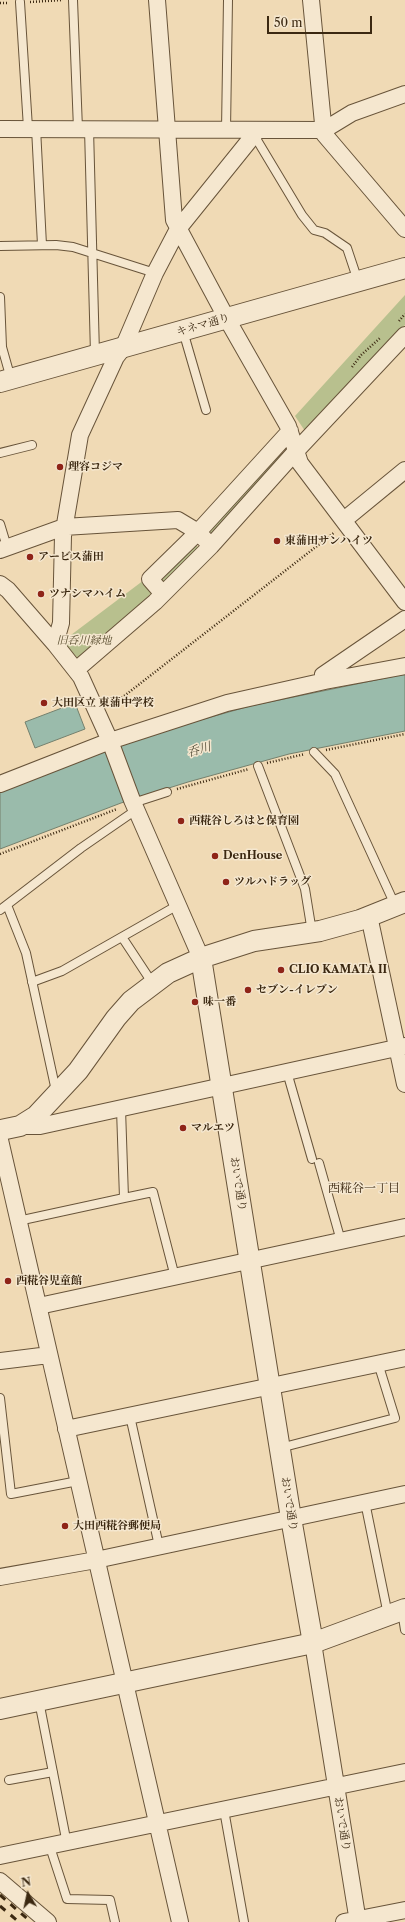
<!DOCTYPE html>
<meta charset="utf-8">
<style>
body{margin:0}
#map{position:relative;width:405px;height:1922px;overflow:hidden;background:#f0dab5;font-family:"Libre Caslon Text",serif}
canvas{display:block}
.north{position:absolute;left:8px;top:1874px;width:40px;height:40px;-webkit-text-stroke:3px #f5e7cf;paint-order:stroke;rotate:351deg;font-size:11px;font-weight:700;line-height:16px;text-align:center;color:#3b2811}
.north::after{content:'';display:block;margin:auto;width:14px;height:18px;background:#3b2811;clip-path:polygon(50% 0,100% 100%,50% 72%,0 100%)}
.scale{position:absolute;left:267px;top:16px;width:105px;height:18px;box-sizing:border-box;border:2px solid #3b2811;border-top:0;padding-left:5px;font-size:12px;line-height:14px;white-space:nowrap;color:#3b2811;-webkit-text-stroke:3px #f5e7cf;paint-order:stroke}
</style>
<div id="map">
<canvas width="405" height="1922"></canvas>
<div class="north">N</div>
<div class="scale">50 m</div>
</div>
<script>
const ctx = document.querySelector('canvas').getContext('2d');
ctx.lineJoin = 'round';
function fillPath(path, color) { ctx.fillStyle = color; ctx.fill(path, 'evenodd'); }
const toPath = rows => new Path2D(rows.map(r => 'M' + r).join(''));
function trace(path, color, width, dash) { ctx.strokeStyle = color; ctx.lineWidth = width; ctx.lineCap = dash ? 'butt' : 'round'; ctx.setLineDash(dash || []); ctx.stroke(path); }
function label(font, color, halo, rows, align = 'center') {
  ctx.font = font + ' "Libre Caslon Text","Noto Serif JP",serif'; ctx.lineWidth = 3; ctx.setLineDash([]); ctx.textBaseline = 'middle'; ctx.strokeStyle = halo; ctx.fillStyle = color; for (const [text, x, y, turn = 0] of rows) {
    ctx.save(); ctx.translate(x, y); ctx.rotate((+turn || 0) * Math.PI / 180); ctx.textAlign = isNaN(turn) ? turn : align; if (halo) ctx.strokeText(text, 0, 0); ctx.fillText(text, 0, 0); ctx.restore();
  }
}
const green = toPath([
 [405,295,405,325,307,434,295,416],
 [279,449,283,459,213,534,207,531],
 [196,545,199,548,166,584,161,582,161,578],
 [144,580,154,590,126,621,79,660,63,641]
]);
const water = toPath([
 [405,674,405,731,289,754,188,782,121,803,0,849,0,789,165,730,250,706,405,674],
 [75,703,85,729,35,748,25,722,75,703]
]);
const path = toPath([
 [30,2,63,0],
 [0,3,9,3],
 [399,321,405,314],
 [352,367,361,355,380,338],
 [110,707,335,532],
 [326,750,405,734],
 [267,763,305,754],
 [177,789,249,769],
 [0,854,117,809]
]);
const service = toPath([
 [73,0,78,129],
 [20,2,28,128],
 [36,128,42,245],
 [89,129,95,354],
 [226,130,228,0],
 [254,135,302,215,314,230,325,233,347,248,358,281],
 [0,246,56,245,73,247,155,273],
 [0,297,2,347,11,379],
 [183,331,206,410],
 [0,453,32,445],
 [0,524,7,547],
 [314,752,335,774,395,905],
 [258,766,305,889,312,932],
 [133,803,167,792],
 [7,905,26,953,56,1091],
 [0,910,81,848,136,810],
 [122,937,153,984],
 [32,982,62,971,178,905],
 [287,1072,312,1159],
 [319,1163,341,1241],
 [124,1198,153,1192,175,1277],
 [18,1221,124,1198,121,1109],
 [0,1398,11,1494,78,1481],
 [130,1416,159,1546],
 [280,1448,395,1418,378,1363],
 [365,1502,388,1615],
 [402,1611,405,1630],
 [39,1701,67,1844],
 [9,1780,53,1772],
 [224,1810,244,1922],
 [50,1847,67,1899,110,1900,115,1922]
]);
const minor = toPath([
 [157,0,174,220,227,319,288,426,300,463,405,602],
 [311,0,324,134,405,229],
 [0,129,324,130,352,113,405,94],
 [344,520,405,470],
 [0,550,64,527,178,520,198,532,211,546],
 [0,584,8,590,55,644,81,677,110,741,132,800,201,958],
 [163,594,150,579,198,532,290,431],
 [55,644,61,623,63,536,80,435,116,357,123,348,155,273,178,229,257,131],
 [76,670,155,602,211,546,297,450,405,335],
 [325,681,323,675,405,619],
 [0,784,110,741,227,703,325,681,405,666],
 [369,916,405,1084],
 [20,1126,40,1126,405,1046],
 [0,1140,180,1922],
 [39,1306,405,1227],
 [0,1361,49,1355],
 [66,1429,405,1358],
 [0,1577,96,1560,405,1494],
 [313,1643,358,1922],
 [0,1856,405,1772],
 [0,1881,48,1922],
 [344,1922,405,1910]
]);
const tertiary = toPath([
 [0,382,405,268],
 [201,958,291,1518,313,1643],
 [1,1130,20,1126,36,1116,78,1071,116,1018,131,1001,168,973,201,958,254,941,320,931,360,920,405,902],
 [0,1709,313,1643,405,1609]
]);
const rail = toPath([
 [0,1895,31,1922],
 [0,1906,19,1922]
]);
const markers = [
 [60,467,4,"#8f2418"],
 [277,541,4,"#8f2418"],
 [30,557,4,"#8f2418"],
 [41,594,4,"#8f2418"],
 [44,703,4,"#8f2418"],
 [181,821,4,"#8f2418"],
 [215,856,4,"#8f2418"],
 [226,882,4,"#8f2418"],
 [281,970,4,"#8f2418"],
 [248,990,4,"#8f2418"],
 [195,1002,4,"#8f2418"],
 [183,1128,4,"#8f2418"],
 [8,1281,4,"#8f2418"],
 [65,1526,4,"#8f2418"]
];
const streetNames = [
 ["キネマ通り",203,325,-16],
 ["おいで通り",238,1184,81],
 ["おいで通り",289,1504,81],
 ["おいで通り",342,1824,81]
];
const poiNames = [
 ["理容コジマ",68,467],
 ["東蒲田サンハイツ",285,541],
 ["アービス蒲田",38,557],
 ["ツナシマハイム",49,594],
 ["大田区立 東蒲中学校",52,703],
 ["西糀谷しろはと保育園",189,821],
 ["DenHouse",223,856],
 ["ツルハドラッグ",234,882],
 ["CLIO KAMATA II",289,970],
 ["セブン-イレブン",256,990],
 ["味一番",203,1002],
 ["マルエツ",191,1128],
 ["西糀谷児童館",16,1281],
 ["大田西糀谷郵便局",73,1526]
];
const parkNames = [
 ["旧呑川緑地",84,641]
];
const waterNames = [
 ["呑川",199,750,-16]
];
const neighbourhoodNames = [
 ["西糀谷一丁目",364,1189]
];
fillPath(green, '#b8c08e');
fillPath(water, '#9abbab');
trace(water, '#74806d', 1);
trace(service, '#68543a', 10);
trace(minor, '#68543a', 18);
trace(tertiary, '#68543a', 22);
trace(path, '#3b2811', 2.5, [1, 2]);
trace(service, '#f5e7cf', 8);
trace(minor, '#f5e7cf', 16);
trace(tertiary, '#f5e7cf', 20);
trace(rail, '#3b2811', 3, [7, 7]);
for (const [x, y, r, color] of markers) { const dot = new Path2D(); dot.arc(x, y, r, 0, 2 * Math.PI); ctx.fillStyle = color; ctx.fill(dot); trace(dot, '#f5e7cf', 1.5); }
label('11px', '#3b2811', '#f5e7cf', streetNames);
label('bold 11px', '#3b2811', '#f5e7cf', poiNames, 'left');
label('italic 11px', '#5a4e30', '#f5e7cf', parkNames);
label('italic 12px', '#534d38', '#f5e7cf', waterNames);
label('12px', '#3b2811', '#f5e7cf', neighbourhoodNames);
</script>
